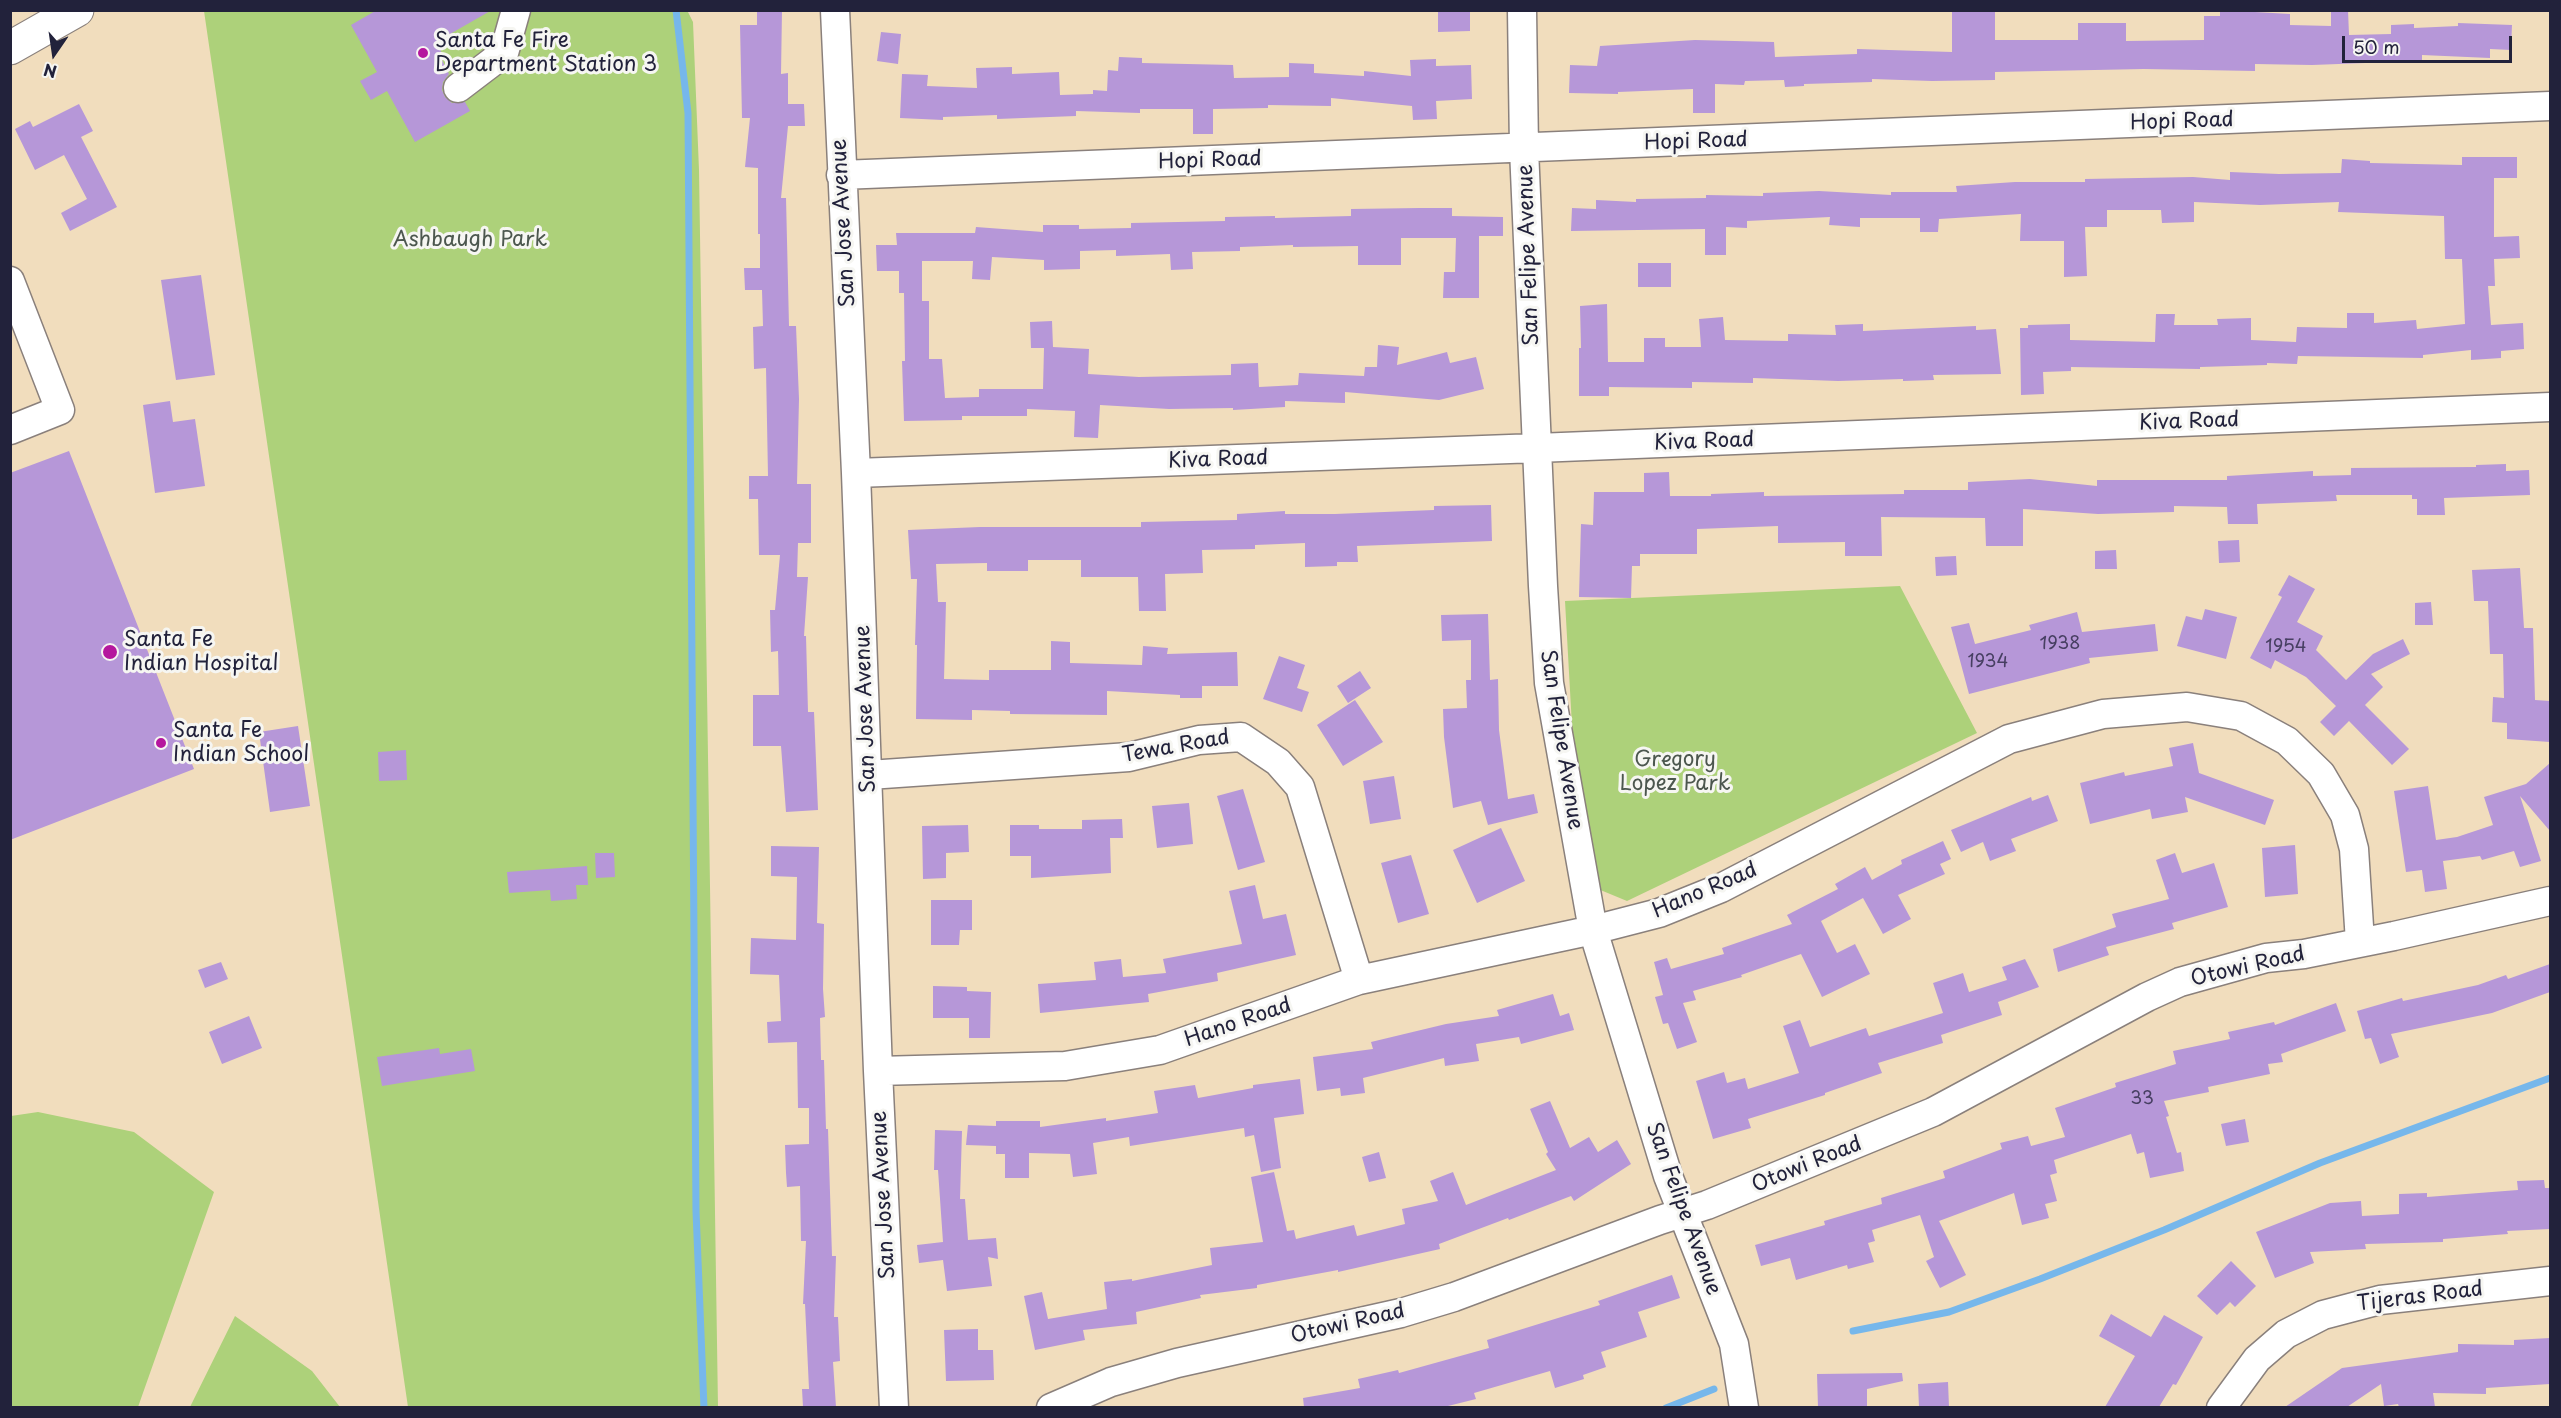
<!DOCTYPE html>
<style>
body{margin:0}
#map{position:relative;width:2561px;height:1418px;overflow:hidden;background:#f1ddbd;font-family:"Playpen Sans",sans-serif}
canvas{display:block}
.frame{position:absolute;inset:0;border:12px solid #22223b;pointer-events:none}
.north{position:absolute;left:24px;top:24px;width:60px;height:60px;-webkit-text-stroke:4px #f6f6f2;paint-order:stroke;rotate:193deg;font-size:16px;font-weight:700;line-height:24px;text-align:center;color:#22223b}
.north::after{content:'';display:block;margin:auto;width:21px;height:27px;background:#22223b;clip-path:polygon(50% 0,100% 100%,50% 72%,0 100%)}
.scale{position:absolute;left:2342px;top:36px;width:170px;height:27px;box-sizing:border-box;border:3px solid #22223b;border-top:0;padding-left:8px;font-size:18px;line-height:21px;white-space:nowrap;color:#22223b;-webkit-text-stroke:4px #f6f6f2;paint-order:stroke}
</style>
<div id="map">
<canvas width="2561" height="1418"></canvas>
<div class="frame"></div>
<div class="north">N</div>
<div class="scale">50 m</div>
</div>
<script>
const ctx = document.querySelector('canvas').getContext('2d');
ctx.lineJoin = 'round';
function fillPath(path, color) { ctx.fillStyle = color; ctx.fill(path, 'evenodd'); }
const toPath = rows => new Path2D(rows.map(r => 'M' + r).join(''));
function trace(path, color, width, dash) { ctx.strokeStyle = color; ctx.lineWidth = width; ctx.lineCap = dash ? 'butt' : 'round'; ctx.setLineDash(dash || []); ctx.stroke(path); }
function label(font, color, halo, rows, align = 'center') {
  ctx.font = font + ' "Playpen Sans",sans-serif'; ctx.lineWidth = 6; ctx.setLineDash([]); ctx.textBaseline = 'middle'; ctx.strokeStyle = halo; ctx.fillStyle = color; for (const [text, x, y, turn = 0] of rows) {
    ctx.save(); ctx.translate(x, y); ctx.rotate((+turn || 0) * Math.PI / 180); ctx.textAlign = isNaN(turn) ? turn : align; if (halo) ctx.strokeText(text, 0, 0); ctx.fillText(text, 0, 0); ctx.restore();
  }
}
const green = toPath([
 [687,10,693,22,699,170,718,1407,408,1407,204,11],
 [1900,586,1977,733,1627,901,1598,889,1572,726,1565,601],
 [38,1112,134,1132,214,1192,138,1407,11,1407,11,1116],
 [235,1316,312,1371,340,1407,190,1407]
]);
const stream = toPath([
 [676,10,688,113,696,1211,704,1408],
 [1853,1331,1949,1312,2040,1279,2164,1230,2320,1163,2550,1078],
 [1666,1408,1714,1389]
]);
const building = toPath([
 [377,10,492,10,436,42,445,59,442,60,449,74,443,82,442,90,445,97,452,103,465,102,470,111,415,142,387,91,371,100,360,81,377,72,351,25],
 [757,10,782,10,781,74,788,73,788,104,804,104,805,126,788,126,781,198,786,198,789,326,796,326,799,399,797,484,811,484,811,543,798,543,797,577,808,577,804,636,806,636,808,712,814,712,818,810,786,812,781,746,753,746,753,695,779,695,778,651,771,652,770,610,775,610,780,555,759,555,758,499,749,499,749,476,768,476,766,368,754,369,753,327,763,326,762,290,745,290,744,268,760,268,760,234,758,234,758,168,745,167,750,118,742,118,740,25,757,25],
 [1438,10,1470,10,1470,31,1438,32],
 [1952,10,1995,10,1995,40,2078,40,2078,23,2126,23,2126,41,2204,40,2204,16,2220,16,2220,10,2290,14,2290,25,2331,26,2331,10,2348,10,2349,35,2391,34,2391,25,2414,24,2414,28,2458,26,2458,23,2512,25,2511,50,2490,49,2490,58,2422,55,2422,60,2392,62,2312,65,2255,64,2255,71,2144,69,1995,72,1995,80,1932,81,1872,79,1872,82,1804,84,1804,86,1785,87,1784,80,1745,81,1744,85,1715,84,1715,113,1693,113,1693,89,1618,92,1618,94,1569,93,1570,65,1597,66,1600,46,1695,40,1774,42,1775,57,1857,54,1857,49,1952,52],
 [881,32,901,34,898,64,877,61],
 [1119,57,1142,58,1142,63,1233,65,1234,78,1289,77,1289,63,1314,64,1314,73,1364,76,1364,71,1411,76,1410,60,1436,59,1436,66,1471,65,1472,99,1436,101,1437,119,1413,120,1412,106,1331,98,1331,106,1268,105,1268,108,1213,109,1213,134,1193,134,1193,109,1140,109,1140,113,1076,111,1076,116,997,119,997,115,943,117,943,120,900,118,902,74,928,75,927,86,977,88,976,68,1012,67,1012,74,1059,72,1060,95,1093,94,1093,90,1107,91,1108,70,1118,71],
 [79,104,93,131,81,137,117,207,70,231,61,213,87,199,64,155,35,170,15,129,30,121,33,127],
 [2462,157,2517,157,2517,178,2494,178,2494,237,2519,236,2520,258,2494,259,2495,286,2488,286,2491,325,2523,323,2524,349,2501,351,2501,358,2471,360,2471,350,2423,355,2423,358,2298,356,2297,364,2267,363,2267,365,2200,367,2200,369,2071,367,2071,371,2043,372,2044,394,2021,395,2020,328,2028,328,2028,325,2070,324,2070,340,2155,342,2156,314,2175,314,2174,325,2218,325,2217,319,2251,318,2251,340,2296,342,2297,327,2347,328,2347,313,2374,313,2374,323,2416,320,2417,329,2465,324,2462,259,2445,259,2444,216,2338,212,2339,202,2260,205,2194,202,2194,222,2162,223,2161,210,2107,210,2107,227,2085,227,2087,276,2064,277,2064,241,2020,241,2021,214,1939,219,1938,232,1920,232,1920,218,1860,218,1860,227,1829,225,1830,217,1747,221,1747,228,1726,227,1726,255,1705,255,1705,229,1571,231,1572,208,1596,209,1596,200,1636,202,1636,199,1706,198,1706,195,1763,196,1763,193,1819,191,1891,195,1891,192,1957,192,1956,186,2015,182,2085,182,2085,179,2193,177,2230,180,2230,172,2279,174,2341,173,2342,159,2370,161,2370,163,2462,165],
 [1419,208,1452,208,1452,216,1503,217,1503,236,1479,236,1479,298,1443,298,1444,272,1455,272,1456,238,1401,238,1401,265,1358,265,1358,246,1293,247,1293,245,1240,247,1240,251,1192,252,1193,269,1171,270,1170,254,1116,256,1116,250,1080,251,1080,269,1044,270,1044,260,992,257,990,280,972,279,973,261,922,261,922,301,929,301,929,359,942,359,945,398,979,397,979,389,1043,389,1044,348,1031,348,1030,322,1052,321,1053,347,1089,349,1088,374,1139,377,1231,375,1231,364,1258,363,1259,387,1298,385,1299,373,1364,376,1365,367,1377,367,1378,345,1399,347,1397,365,1447,352,1450,363,1476,357,1484,389,1439,400,1345,392,1345,403,1285,401,1285,407,1233,410,1233,408,1169,409,1100,405,1098,438,1074,437,1075,411,1027,409,1027,416,962,416,962,420,904,421,902,361,905,361,904,293,899,293,899,271,877,271,876,245,897,245,896,233,975,233,976,227,1043,232,1043,225,1079,225,1079,229,1131,228,1131,223,1225,221,1225,217,1275,216,1275,218,1351,216,1351,209],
 [1638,263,1671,263,1671,287,1638,287],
 [201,275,215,375,176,380,161,280],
 [1607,304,1608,362,1644,362,1644,338,1665,338,1665,347,1701,347,1699,319,1723,317,1725,340,1788,341,1788,334,1836,335,1835,325,1863,324,1863,331,1976,326,1976,330,1996,329,2001,374,1933,375,1934,380,1903,381,1903,379,1838,381,1753,378,1753,383,1692,382,1692,388,1609,387,1609,396,1579,396,1579,348,1581,348,1580,306],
 [170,401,173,422,195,419,205,486,155,493,143,405],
 [69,451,194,769,10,840,10,473],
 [2506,464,2506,471,2529,470,2530,495,2444,498,2445,515,2417,515,2417,499,2412,499,2412,495,2336,495,2337,501,2257,504,2258,524,2228,524,2227,507,2174,506,2174,512,2098,514,2023,509,2023,546,1986,546,1985,518,1881,517,1882,556,1845,556,1845,542,1778,543,1778,526,1697,529,1697,554,1640,554,1640,566,1632,566,1631,598,1579,597,1581,524,1593,525,1594,492,1644,492,1644,473,1669,472,1670,496,1711,496,1711,494,1764,492,1764,496,1904,494,1904,490,1968,490,1968,482,2030,479,2097,486,2097,480,2227,480,2227,476,2313,471,2313,476,2351,475,2351,468,2476,467,2476,465],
 [1491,505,1492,541,1357,546,1358,562,1337,562,1337,566,1305,567,1305,543,1255,545,1255,549,1202,550,1203,573,1165,574,1166,611,1139,611,1138,577,1081,577,1081,560,1028,560,1028,571,987,571,987,563,936,564,938,602,946,602,944,679,989,680,989,670,1051,670,1051,641,1070,642,1070,663,1142,665,1143,646,1168,648,1167,654,1237,652,1238,686,1202,686,1202,698,1180,698,1180,695,1107,691,1107,715,1010,714,1010,711,972,710,972,720,916,719,917,645,915,645,917,579,911,579,908,530,980,527,1141,527,1141,522,1237,520,1237,514,1285,511,1285,514,1335,514,1434,510,1434,506],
 [2239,540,2240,562,2219,563,2218,541],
 [2116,550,2117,569,2095,569,2095,551],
 [1956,556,1957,575,1936,576,1935,557],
 [2520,568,2524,628,2533,628,2535,700,2550,701,2550,742,2507,739,2507,723,2492,722,2493,697,2504,698,2503,654,2490,654,2488,601,2474,601,2472,570],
 [2289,575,2315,589,2297,622,2323,636,2316,650,2346,680,2373,654,2403,639,2410,654,2371,674,2383,687,2365,705,2409,749,2392,765,2349,721,2334,736,2320,722,2336,706,2306,677,2275,660,2271,669,2250,658,2282,597,2278,595],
 [2431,602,2433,625,2415,625,2415,603],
 [2205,609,2237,617,2226,659,2177,646,2186,616,2202,620],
 [2077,612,2082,632,2155,624,2158,651,2089,658,2090,663,1969,694,1951,627,1969,623,1975,644,2031,630,2029,625],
 [1488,614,1490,680,1498,679,1499,730,1508,799,1534,794,1538,813,1488,825,1481,801,1453,808,1444,737,1443,709,1467,708,1466,680,1471,680,1471,640,1442,641,1441,615],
 [1279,656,1305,665,1297,688,1309,692,1302,712,1263,699],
 [1360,671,1371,688,1348,703,1337,686],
 [1355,700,1383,742,1343,766,1317,725],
 [298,726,310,806,270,812,259,732],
 [2193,743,2199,773,2274,800,2265,825,2185,797,2188,812,2152,819,2150,809,2090,824,2080,783,2124,772,2125,776,2173,766,2169,748],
 [406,750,407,780,379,781,378,752],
 [2550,763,2550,831,2520,796,2541,861,2520,867,2514,851,2482,860,2480,856,2443,861,2447,889,2425,892,2422,870,2406,872,2394,791,2428,786,2436,840,2457,837,2493,825,2484,797,2526,784],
 [1394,776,1401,819,1370,824,1363,781],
 [1243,789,1265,862,1238,870,1217,796],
 [2048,795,2058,821,2011,839,2016,851,1990,861,1983,842,1961,852,1951,830,2031,797,2032,801],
 [1189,803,1193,844,1157,848,1152,806],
 [1122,819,1123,838,1110,838,1111,873,1031,878,1031,856,1010,856,1010,825,1039,825,1039,829,1082,829,1082,820],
 [968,825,969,852,946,853,946,878,923,879,922,826],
 [1501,828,1525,881,1477,903,1453,850],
 [1943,841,1951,859,1940,864,1945,874,1898,895,1911,919,1883,934,1863,898,1821,921,1837,953,1855,944,1870,974,1822,997,1801,954,1741,975,1742,977,1693,991,1696,1000,1683,1003,1697,1042,1677,1049,1668,1023,1663,1024,1655,997,1663,995,1654,962,1667,958,1671,969,1724,954,1722,948,1792,924,1787,915,1838,889,1835,884,1865,867,1872,880,1902,864,1901,860],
 [2295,845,2298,894,2265,897,2262,848],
 [771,846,819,847,817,923,824,924,823,989,825,1017,820,1018,821,1060,824,1060,826,1129,828,1129,832,1256,836,1256,834,1317,838,1317,840,1361,833,1362,836,1407,803,1407,802,1389,809,1389,805,1304,803,1304,806,1241,801,1241,800,1186,787,1187,786,1173,785,1145,809,1144,809,1108,798,1108,797,1042,768,1043,767,1022,781,1021,779,975,750,974,751,938,796,940,797,877,771,876],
 [595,853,614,853,615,877,596,878],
 [2175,853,2182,873,2214,863,2228,907,2172,923,2174,929,2106,947,2109,955,2058,972,2053,949,2116,927,2112,914,2169,899,2156,860],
 [1411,855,1429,914,1398,923,1381,863],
 [587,866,588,885,576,885,577,899,551,901,550,890,509,893,507,872],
 [1255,885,1263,919,1286,914,1296,955,1217,973,1218,981,1148,994,1149,1002,1040,1013,1038,984,1096,980,1094,962,1121,959,1123,977,1166,973,1163,959,1242,944,1229,891],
 [931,900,972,900,972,930,960,930,959,945,931,945],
 [2025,959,2039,987,1998,1002,2002,1015,1941,1035,1943,1043,1878,1063,1882,1073,1825,1093,1825,1095,1748,1119,1751,1128,1713,1139,1696,1081,1724,1072,1727,1083,1745,1078,1748,1089,1799,1073,1783,1026,1800,1020,1810,1047,1866,1028,1869,1036,1943,1013,1933,983,1963,973,1969,992,2007,980,2002,967],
 [221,962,228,979,205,988,198,970],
 [2550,964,2550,992,2492,1013,2391,1034,2399,1057,2380,1064,2371,1038,2365,1039,2357,1011,2402,998,2403,1001,2478,985,2506,975,2508,979],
 [933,986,967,987,967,991,991,992,990,1038,969,1038,969,1018,933,1018],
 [1553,994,1560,1016,1569,1013,1574,1030,1521,1044,1519,1037,1476,1044,1479,1061,1445,1066,1444,1058,1363,1078,1365,1093,1341,1096,1340,1088,1317,1091,1313,1057,1373,1049,1371,1042,1446,1024,1499,1016,1497,1010],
 [2336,1003,2346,1031,2281,1054,2283,1062,2268,1064,2270,1074,2208,1087,2209,1092,2164,1101,2169,1116,2166,1117,2177,1153,2181,1152,2184,1171,2150,1178,2144,1152,2137,1154,2131,1134,2054,1160,2057,1173,2050,1175,2057,1201,2045,1204,2049,1218,2022,1225,2014,1193,1939,1221,1966,1275,1940,1288,1926,1261,1934,1257,1920,1215,1872,1230,1875,1241,1868,1243,1874,1262,1848,1269,1847,1265,1796,1280,1790,1258,1761,1266,1755,1245,1825,1225,1824,1221,1882,1204,1881,1198,1945,1178,1943,1171,2002,1149,2000,1143,2028,1136,2031,1146,2065,1137,2055,1108,2116,1087,2115,1083,2176,1064,2173,1051,2230,1039,2228,1032,2274,1022,2275,1025],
 [249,1016,262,1048,222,1064,209,1032],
 [439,1048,440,1054,471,1049,475,1071,382,1086,377,1057],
 [1300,1079,1304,1114,1274,1118,1281,1168,1261,1172,1254,1135,1245,1137,1244,1128,1130,1146,1129,1137,1093,1143,1097,1174,1073,1177,1070,1154,1029,1153,1029,1178,1005,1178,1005,1154,996,1154,996,1146,966,1145,968,1125,996,1126,996,1121,1040,1121,1040,1127,1106,1118,1106,1121,1158,1113,1154,1091,1195,1085,1198,1098,1253,1088,1253,1085],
 [1550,1101,1570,1148,1589,1137,1598,1152,1617,1140,1631,1164,1574,1201,1571,1196,1509,1220,1508,1218,1439,1244,1440,1249,1338,1272,1338,1270,1257,1285,1257,1288,1200,1295,1201,1298,1136,1312,1137,1324,1083,1330,1085,1340,1035,1350,1024,1296,1042,1292,1048,1319,1107,1309,1104,1282,1132,1279,1132,1281,1212,1265,1210,1248,1263,1242,1251,1177,1274,1172,1287,1231,1294,1230,1296,1239,1354,1225,1357,1236,1405,1224,1402,1209,1438,1201,1430,1181,1453,1172,1466,1205,1556,1170,1546,1154,1548,1152,1530,1109],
 [2245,1119,2249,1142,2226,1146,2221,1124],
 [935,1130,962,1131,960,1199,965,1199,968,1240,996,1238,998,1259,988,1257,992,1286,947,1291,943,1260,919,1263,917,1245,943,1242,938,1170,934,1170],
 [1379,1152,1386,1178,1369,1182,1362,1157],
 [2544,1180,2545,1188,2550,1188,2550,1229,2507,1231,2508,1234,2443,1239,2443,1242,2365,1244,2366,1249,2310,1252,2314,1263,2275,1278,2256,1232,2330,1203,2361,1201,2362,1216,2399,1214,2399,1194,2427,1193,2427,1197,2518,1190,2517,1181],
 [2231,1261,2256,1286,2235,1307,2230,1302,2217,1315,2197,1296],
 [1672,1275,1680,1298,1638,1312,1647,1337,1601,1352,1606,1367,1583,1375,1584,1379,1555,1388,1550,1371,1474,1393,1476,1399,1444,1407,1304,1407,1303,1398,1360,1388,1358,1379,1398,1370,1399,1373,1489,1348,1487,1340,1600,1305,1598,1301],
 [2111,1314,2151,1337,2164,1315,2203,1337,2176,1385,2173,1384,2159,1407,2105,1407,2135,1356,2099,1336],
 [978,1329,978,1350,993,1350,994,1380,946,1381,944,1330],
 [2550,1338,2550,1384,2486,1388,2486,1394,2433,1393,2435,1407,2399,1407,2398,1404,2384,1406,2381,1384,2347,1407,2285,1407,2342,1368,2458,1352,2458,1344,2514,1345,2514,1340],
 [1902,1373,1903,1381,1867,1389,1867,1407,1818,1407,1817,1374],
 [1948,1382,1949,1407,1919,1407,1918,1384]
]);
const minor = toPath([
 [835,10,856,473,878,1071,894,1408],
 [1522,10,1524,149,1543,586,1549,683,1593,930,1668,1176,1734,1344,1744,1408],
 [458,88,504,53,516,10],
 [841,175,2550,106],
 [10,281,60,410,10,430],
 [856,473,1537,448,2550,407],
 [869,775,1129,757,1199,740,1241,737,1278,762,1300,787,1359,980],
 [878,1071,1065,1066,1160,1050,1359,980,1593,930,1659,913,1721,888,2009,739,2103,714,2187,707,2241,716,2287,741,2321,774,2345,815,2354,849,2360,942],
 [1051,1408,1111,1382,1177,1363,1401,1313,1454,1297,1660,1220,1707,1205,1933,1112,2147,997,2180,982,2266,958,2304,954,2394,936,2550,901],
 [2221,1408,2257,1359,2286,1334,2323,1315,2380,1300,2550,1281]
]);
const major = toPath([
 [10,48,77,10]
]);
const markers = [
 [423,53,6,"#b5179e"],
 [110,652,8,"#b5179e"],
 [161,743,6,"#b5179e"]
];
const numberNames = [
 ["1938",2060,644],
 ["1954",2286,647],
 ["1934",1988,662],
 ["33",2142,1099]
];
const poiNames = [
 ["Santa Fe Fire",435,41],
 ["Department Station 3",435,65],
 ["Santa Fe",124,640],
 ["Indian Hospital",124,664],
 ["Santa Fe",173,731],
 ["Indian School",173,755]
];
const streetNames = [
 ["Hopi Road",2182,122,-2],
 ["Hopi Road",1696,142,-2],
 ["Hopi Road",1210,161,-2],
 ["San Jose Avenue",844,223,-93],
 ["San Felipe Avenue",1529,255,-92],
 ["Kiva Road",2189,422,-2],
 ["Kiva Road",1704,442,-2],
 ["Kiva Road",1218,460,-2],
 ["San Jose Avenue",866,709,-92],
 ["San Felipe Avenue",1561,740,81],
 ["Tewa Road",1176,747,-10],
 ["Hano Road",1705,891,-23],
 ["Otowi Road",2248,967,-13],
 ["Hano Road",1238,1023,-19],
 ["Otowi Road",1807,1165,-22],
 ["San Jose Avenue",884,1195,-93],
 ["San Felipe Avenue",1683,1209,70],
 ["Tijeras Road",2420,1297,-7],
 ["Otowi Road",1348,1324,-13]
];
const parkNames = [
 ["Ashbaugh Park",470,240],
 ["Gregory",1675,760],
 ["Lopez Park",1675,784]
];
fillPath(green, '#add17a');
trace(stream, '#76b7eb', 7);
fillPath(building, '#b697d8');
trace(minor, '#8a807c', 31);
trace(major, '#8a807c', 35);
trace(minor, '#fff', 28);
trace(major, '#fff', 33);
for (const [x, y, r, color] of markers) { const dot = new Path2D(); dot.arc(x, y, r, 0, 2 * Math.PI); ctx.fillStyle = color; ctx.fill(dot); trace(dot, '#f6f6f2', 2); }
label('18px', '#473f62', null, numberNames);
label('21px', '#22223b', '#f6f6f2', poiNames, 'left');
label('21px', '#22223b', '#f6f6f2', streetNames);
label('21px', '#4c574e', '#f6f6f2', parkNames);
</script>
